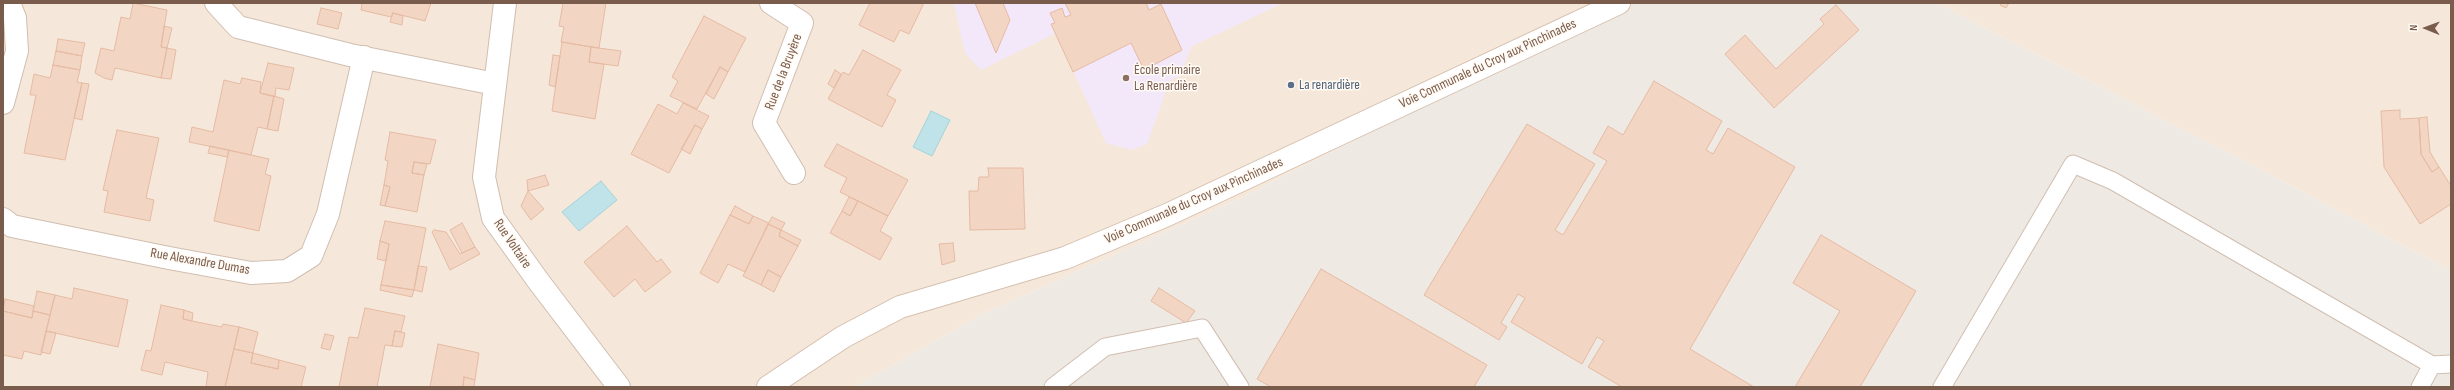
<!DOCTYPE html>
<meta charset="utf-8">
<style>
body{margin:0}
#map{position:relative;width:2454px;height:390px;overflow:hidden;background:#fdf6ec;font-family:"Sofia Sans Condensed",sans-serif}
canvas{display:block}
.frame{position:absolute;inset:0;border:4px solid #7a5c4d;pointer-events:none}
.north{position:absolute;left:2406px;top:8px;width:40px;height:40px;-webkit-text-stroke:3px #fffaf3;paint-order:stroke;rotate:271deg;font-size:11px;font-weight:700;line-height:16px;text-align:center;color:#7a5c4d}
.north::after{content:'';display:block;margin:auto;width:14px;height:18px;background:#7a5c4d;clip-path:polygon(50% 0,100% 100%,50% 72%,0 100%)}
</style>
<div id="map">
<canvas width="2454" height="390"></canvas>
<div class="frame"></div>
<div class="north">N</div>
</div>
<script>
const ctx = document.querySelector('canvas').getContext('2d');
ctx.lineJoin = 'round';
function fillPath(path, color) { ctx.fillStyle = color; ctx.fill(path, 'evenodd'); }
const toPath = rows => new Path2D(rows.map(r => 'M' + r).join(''));
function trace(path, color, width, dash) { ctx.strokeStyle = color; ctx.lineWidth = width; ctx.lineCap = dash ? 'butt' : 'round'; ctx.setLineDash(dash || []); ctx.stroke(path); }
function label(font, color, halo, rows, align = 'center') {
  ctx.font = font + ' "Sofia Sans Condensed",sans-serif'; ctx.lineWidth = 3; ctx.setLineDash([]); ctx.textBaseline = 'middle'; ctx.strokeStyle = halo; ctx.fillStyle = color; for (const [text, x, y, turn = 0] of rows) {
    ctx.save(); ctx.translate(x, y); ctx.rotate((+turn || 0) * Math.PI / 180); ctx.textAlign = isNaN(turn) ? turn : align; if (halo) ctx.strokeText(text, 0, 0); ctx.fillText(text, 0, 0); ctx.restore();
  }
}
const residential = toPath([
 [3,3,1635,3,1422,106,1239,199,982,314,854,387,3,387],
 [1937,3,2451,3,2451,271,2262,170]
]);
const industrial = toPath([
 [1635,3,1937,3,2262,170,2451,271,2451,387,854,387,982,314,1239,199,1422,106]
]);
const education = toPath([
 [954,3,1283,3,1192,46,1180,76,1170,80,1147,144,1131,150,1106,143,1056,33,981,70,965,53]
]);
const water = toPath([
 [931,111,950,120,932,156,913,147,931,111],
 [601,181,617,200,579,231,562,212,601,181]
]);
const building = toPath([
 [133,3,167,10,161,47,167,48,161,78,115,68,112,80,104,78,95,73,101,48,114,51,121,17,130,19,133,3],
 [362,3,431,3,425,21,393,13,391,17,361,10,362,3],
 [563,3,606,3,599,48,561,42,564,27,559,26,563,3],
 [870,3,923,3,923,5,909,34,900,30,894,42,859,25,870,3],
 [975,3,1003,3,1010,20,996,53,975,3],
 [1065,3,1146,3,1149,10,1161,4,1182,50,1144,70,1131,43,1073,72,1051,24,1055,23,1050,13,1062,8,1065,17,1071,15,1065,3],
 [2001,3,2009,3,2006,8,2000,5,2001,3],
 [1836,5,1859,30,1774,108,1725,54,1745,35,1776,69,1824,24,1820,19,1836,5],
 [321,8,342,13,338,29,317,24,321,8],
 [393,13,403,16,402,25,390,22,393,13],
 [704,16,746,38,728,72,720,67,697,109,670,96,678,81,672,77,704,16],
 [164,26,172,28,167,48,161,47,164,26],
 [58,39,85,43,82,56,56,51,58,39],
 [562,42,591,47,589,62,604,64,595,119,552,111,562,42],
 [591,47,621,51,618,66,589,62,591,47],
 [167,48,176,50,171,79,161,78,167,48],
 [863,50,901,70,887,95,896,100,882,127,828,99,843,72,849,75,863,50],
 [56,51,82,56,80,70,53,65,56,51],
 [553,55,560,56,555,87,549,85,553,55],
 [268,63,294,68,289,90,276,88,275,97,260,93,268,63],
 [53,65,80,70,77,82,82,83,65,160,24,153,36,95,30,95,34,74,50,78,53,65],
 [720,67,728,72,714,99,706,94,720,67],
 [835,70,841,74,834,88,828,84,835,70],
 [242,78,261,82,260,93,274,96,267,129,258,127,251,155,189,142,192,127,213,132,224,80,240,84,242,78],
 [1654,81,1722,121,1706,150,1713,154,1728,128,1795,167,1690,349,1754,387,1622,387,1588,367,1604,341,1597,337,1582,364,1511,322,1525,298,1518,294,1501,323,1507,327,1499,340,1424,295,1527,124,1595,164,1555,230,1563,235,1607,161,1593,153,1608,126,1623,135,1654,81],
 [82,83,89,84,82,120,74,118,82,83],
 [274,96,284,99,278,131,267,129,274,96],
 [683,103,709,116,702,129,695,125,669,173,631,154,658,104,677,114,683,103],
 [2400,110,2400,119,2419,118,2421,154,2432,172,2439,167,2451,186,2451,204,2420,224,2384,167,2381,111,2400,110],
 [2427,117,2430,152,2439,167,2432,172,2421,154,2419,118,2427,117],
 [695,125,702,129,690,154,681,149,695,125],
 [117,130,159,138,146,198,154,200,150,221,104,212,108,191,103,190,117,130],
 [390,132,436,140,430,164,414,162,412,173,424,175,417,212,385,206,390,187,384,185,388,161,385,160,390,132],
 [837,144,908,180,888,216,840,192,847,178,824,166,837,144],
 [210,146,229,150,227,157,208,153,210,146],
 [229,150,269,159,265,174,271,176,259,231,214,221,229,150],
 [414,162,427,164,424,175,412,173,414,162],
 [988,168,1023,168,1025,229,970,230,969,191,978,191,979,177,989,177,988,168],
 [545,175,549,185,528,191,527,180,545,175],
 [384,185,390,187,385,206,380,205,384,185],
 [528,191,544,209,531,220,521,206,528,191],
 [849,197,858,201,850,216,842,211,849,197],
 [858,201,888,216,880,231,892,238,880,260,830,233,842,211,850,216,858,201],
 [735,206,753,216,749,224,730,215,735,206],
 [730,215,749,224,753,216,769,223,745,272,728,264,718,283,700,273,730,215],
 [772,217,785,223,781,230,768,224,772,217],
 [385,221,426,228,414,290,381,285,389,244,380,241,385,221],
 [462,223,475,247,462,253,450,230,462,223],
 [768,224,781,230,779,236,798,246,781,277,768,270,761,285,743,276,768,224],
 [627,226,657,262,661,259,671,272,645,292,635,279,614,297,584,262,627,226],
 [434,230,446,232,460,254,475,247,480,254,450,270,432,232,434,230],
 [781,230,801,240,798,246,779,236,781,230],
 [1821,235,1916,291,1860,387,1795,387,1840,311,1793,283,1821,235],
 [380,241,389,244,386,261,377,259,380,241],
 [953,243,955,261,942,265,939,244,953,243],
 [418,266,427,267,422,292,414,290,418,266],
 [1321,269,1487,365,1474,387,1271,387,1257,379,1321,269],
 [768,270,781,277,774,292,761,285,768,270],
 [381,285,414,290,412,297,380,290,381,285],
 [74,288,128,300,118,347,46,331,55,295,72,299,74,288],
 [1159,288,1195,311,1186,323,1151,301,1159,288],
 [37,291,55,295,50,315,33,311,37,291],
 [5,299,34,306,32,318,3,311,5,299],
 [161,305,184,310,183,319,192,321,222,327,223,324,239,327,225,387,206,387,208,372,165,362,162,375,141,370,146,350,151,351,161,305],
 [365,308,405,316,401,332,395,331,392,346,385,345,377,387,339,387,349,337,358,338,365,308],
 [184,310,193,313,192,321,183,319,184,310],
 [3,311,32,318,33,311,50,315,41,355,24,351,22,359,3,355,3,311],
 [239,327,258,332,253,353,234,349,239,327],
 [46,331,56,333,50,354,41,352,46,331],
 [395,331,405,333,402,347,392,346,395,331],
 [325,334,334,336,330,350,321,348,325,334],
 [438,344,479,353,475,380,464,377,463,387,430,387,438,344],
 [234,349,253,353,251,363,278,369,279,360,306,367,301,387,225,387,234,349],
 [253,353,279,360,278,369,251,363,253,353],
 [464,377,475,380,474,387,463,387,464,377]
]);
const lane = toPath([
 [1053,387,1105,347,1202,328,1240,387],
 [1942,387,2073,164,2113,181,2432,365,2451,364],
 [2420,387,2432,365]
]);
const street = toPath([
 [216,3,238,27,350,55,495,84],
 [505,3,484,177,493,218,539,282,619,387],
 [771,3,802,23,764,123,794,173],
 [3,103,17,51,15,18,9,3],
 [3,219,12,226,169,258,251,273,287,271,311,256,328,214,364,57]
]);
const secondary = toPath([
 [768,387,843,337,900,307,1065,258,1167,215,1619,3]
]);
const markers = [
 [1126,78,4,"#8d6e63"],
 [1291,85,4,"#5c6f8a"]
];
const streetNames = [
 ["Voie Communale du Croy aux Pinchinades",1488,64,-25],
 ["Rue de la Bruyère",784,72,-69],
 ["Voie Communale du Croy aux Pinchinades",1194,201,-24],
 ["Rue Voltaire",512,244,56],
 ["Rue Alexandre Dumas",200,262,10]
];
const educationNames = [
 ["École primaire",1134,70],
 ["La Renardière",1134,86]
];
const serviceNames = [
 ["La renardière",1299,85]
];
fillPath(residential, '#f5e8da');
fillPath(industrial, '#efe9e4');
fillPath(education, '#f3e8fa');
fillPath(water, '#bfe3e8');
trace(water, '#a5d3da', 1);
fillPath(building, '#f3d5c3');
trace(building, '#e6bba3', 1);
trace(lane, '#d1beb0', 19);
trace(street, '#d1beb0', 24);
trace(secondary, '#d6c0b0', 24);
trace(lane, '#fff', 17);
trace(street, '#fff', 22);
trace(secondary, '#fff', 22);
for (const [x, y, r, color] of markers) { const dot = new Path2D(); dot.arc(x, y, r, 0, 2 * Math.PI); ctx.fillStyle = color; ctx.fill(dot); trace(dot, '#fffaf3', 1.5); }
label('14px', '#7a5c4d', '#fffaf3', streetNames);
label('14px', '#785e54', '#fffaf3', educationNames, 'left');
label('14px', '#4e5e75', '#fffaf3', serviceNames, 'left');
</script>
